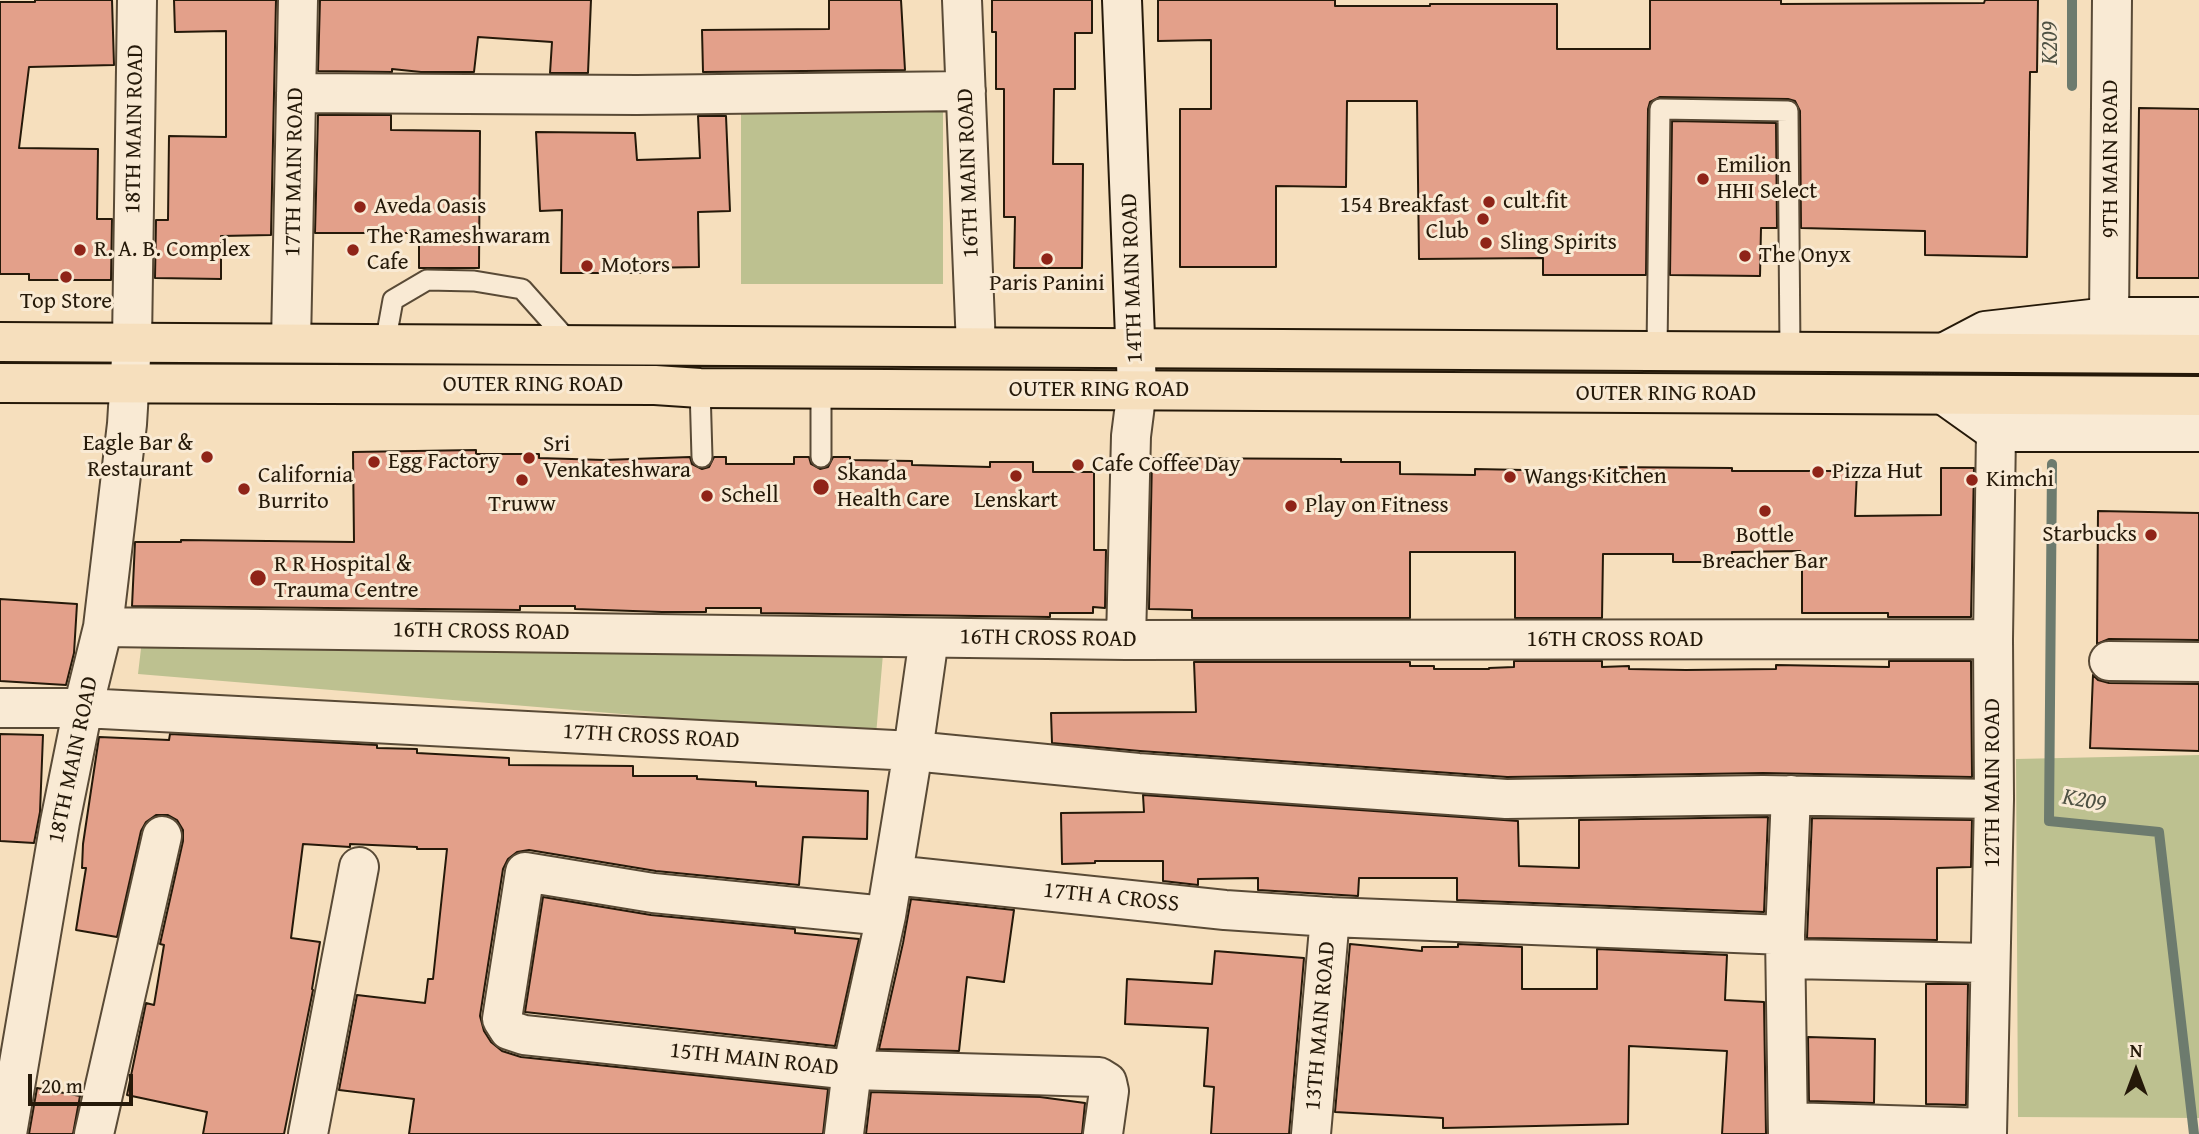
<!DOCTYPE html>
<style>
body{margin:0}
#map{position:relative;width:2199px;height:1134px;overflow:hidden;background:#f6dfbd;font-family:"Gentium Book Plus",serif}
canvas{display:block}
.north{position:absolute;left:2101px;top:1036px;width:70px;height:70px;-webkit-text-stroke:5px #f9ead4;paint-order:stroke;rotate:0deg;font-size:19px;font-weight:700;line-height:28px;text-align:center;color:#251909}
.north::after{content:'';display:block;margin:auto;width:24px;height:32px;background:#251909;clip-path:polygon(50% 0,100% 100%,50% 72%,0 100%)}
.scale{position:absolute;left:28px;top:1074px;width:105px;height:32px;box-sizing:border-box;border:4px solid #251909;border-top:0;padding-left:9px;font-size:21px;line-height:24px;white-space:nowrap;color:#251909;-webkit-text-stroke:5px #f9ead4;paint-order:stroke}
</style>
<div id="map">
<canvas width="2199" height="1134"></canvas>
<div class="north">N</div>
<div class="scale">20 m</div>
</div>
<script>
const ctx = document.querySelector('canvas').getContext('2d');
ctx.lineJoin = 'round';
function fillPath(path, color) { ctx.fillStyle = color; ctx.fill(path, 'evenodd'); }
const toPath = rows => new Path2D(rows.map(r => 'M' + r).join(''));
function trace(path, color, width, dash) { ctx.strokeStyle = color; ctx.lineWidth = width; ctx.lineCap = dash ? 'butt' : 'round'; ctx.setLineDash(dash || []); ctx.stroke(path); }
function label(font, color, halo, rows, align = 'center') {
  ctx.font = font + ' "Gentium Book Plus",serif'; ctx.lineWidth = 6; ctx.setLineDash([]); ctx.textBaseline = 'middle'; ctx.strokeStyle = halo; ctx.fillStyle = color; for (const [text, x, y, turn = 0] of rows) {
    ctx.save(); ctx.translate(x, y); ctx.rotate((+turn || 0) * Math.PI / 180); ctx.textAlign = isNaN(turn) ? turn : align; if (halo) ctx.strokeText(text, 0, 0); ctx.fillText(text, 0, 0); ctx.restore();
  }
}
const green = toPath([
 [741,109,943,109,943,284,741,284],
 [142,640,883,654,876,735,138,674],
 [2199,755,2199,1118,2018,1117,2016,759]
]);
const stream = toPath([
 [2072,86,2072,0],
 [2052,464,2049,821,2159,832,2194,1134]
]);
const building = toPath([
 [35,0,112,0,114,65,29,67,19,148,98,149,97,219,112,219,111,280,29,280,29,274,0,274,0,2,35,2,35,0],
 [174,0,276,0,271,235,221,236,221,279,155,278,156,220,168,220,169,136,226,137,226,31,175,32,174,0],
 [320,0,591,0,588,73,550,73,552,42,478,37,474,72,421,72,392,69,392,72,318,71,320,0],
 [829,0,901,0,905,70,703,72,702,30,829,29,829,0],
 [992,0,1092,0,1092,33,1075,33,1075,89,1054,89,1053,164,1083,164,1082,268,1014,268,1015,217,1004,217,1004,89,996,89,996,32,992,32,992,0],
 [1158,0,1335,0,1335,6,1430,6,1430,4,1557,4,1557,49,1650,49,1650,0,1781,0,1781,4,1984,3,1985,0,2038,0,2037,72,2030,72,2027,257,1925,255,1925,231,1801,228,1800,111,1795,101,1788,99,1660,97,1650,102,1648,109,1646,275,1543,275,1543,258,1419,259,1417,101,1347,101,1346,187,1276,186,1276,267,1180,267,1180,109,1211,109,1211,40,1158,41,1158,0],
 [2139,108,2199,109,2199,278,2137,278,2139,108],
 [318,115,391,115,391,130,480,131,479,268,419,268,419,233,315,233,318,115],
 [698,116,726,116,730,211,698,212,699,267,644,268,644,273,561,273,562,210,540,211,536,132,635,133,637,160,700,158,698,116],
 [1672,121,1776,123,1777,228,1761,228,1760,276,1670,275,1672,121],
 [476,450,476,454,539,454,539,458,604,460,690,457,692,464,702,469,709,467,714,457,726,457,726,464,794,464,794,457,809,457,811,464,820,469,828,467,833,457,850,457,850,460,912,461,912,465,990,467,990,462,1033,462,1033,472,1094,472,1094,550,1106,550,1105,608,1093,607,1093,613,1050,613,1050,617,761,613,761,608,706,608,706,612,662,612,575,609,575,606,520,606,520,610,132,606,135,542,181,542,181,540,354,542,353,452,476,450],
 [1152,458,1341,459,1341,462,1400,462,1400,474,1475,475,1475,469,1524,470,1524,473,1607,476,1607,467,1732,468,1732,471,1857,471,1855,516,1941,515,1941,468,1974,468,1971,617,1888,617,1888,613,1802,613,1802,553,1800,551,1732,552,1732,562,1673,562,1673,554,1603,554,1602,618,1515,618,1515,552,1410,552,1410,618,1192,618,1192,610,1149,609,1152,458],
 [2098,511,2199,513,2199,640,2109,639,2097,644,2098,511],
 [0,599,77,604,74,653,66,685,0,681,0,599],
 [1514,661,1602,661,1602,667,1629,666,1629,669,1686,670,1776,669,1776,665,1889,667,1889,661,1971,661,1972,777,1763,773,1507,777,1140,751,1052,743,1051,713,1196,712,1194,662,1410,662,1410,666,1434,666,1434,669,1489,669,1489,668,1514,667,1514,661],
 [2093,675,2098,680,2109,683,2199,684,2199,751,2090,748,2093,675],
 [0,734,43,735,40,812,34,843,0,841,0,734],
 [170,734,377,745,377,748,417,749,417,753,509,758,509,765,633,766,633,776,697,776,697,779,756,782,756,786,868,791,867,839,803,837,799,885,656,871,529,850,517,852,508,859,503,869,480,1016,484,1031,491,1042,502,1051,521,1057,828,1089,823,1134,409,1134,414,1099,339,1090,357,995,425,1003,428,979,433,979,447,849,417,849,417,847,350,844,350,847,303,844,291,938,320,942,312,989,313,990,284,1134,203,1134,207,1112,127,1095,146,1003,154,1005,164,945,160,944,183,841,183,830,177,820,168,815,156,815,146,822,141,831,117,937,76,930,86,868,82,868,83,844,99,737,169,740,170,734],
 [1143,795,1518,821,1519,866,1579,868,1579,820,1768,817,1764,912,1457,900,1457,878,1359,878,1358,896,1258,890,1258,878,1198,879,1198,885,1163,881,1163,861,1095,861,1095,863,1062,864,1061,813,1144,812,1143,795],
 [1812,818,1972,820,1971,867,1937,868,1937,940,1807,938,1812,818],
 [543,897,651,915,795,929,795,933,859,939,835,1046,525,1012,543,897],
 [911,899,1014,910,1004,982,967,977,959,1051,879,1049,903,943,911,899],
 [1350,944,1422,951,1422,947,1458,947,1458,944,1522,947,1522,989,1597,989,1597,949,1727,955,1725,1000,1764,1002,1766,1134,1722,1134,1727,1051,1629,1046,1628,1124,1443,1128,1443,1118,1335,1112,1350,944],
 [1215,951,1304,958,1289,1134,1211,1134,1214,1087,1204,1086,1208,1028,1125,1024,1127,979,1212,984,1215,951],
 [1926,984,1968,984,1966,1105,1926,1104,1926,984],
 [1808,1037,1875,1039,1874,1103,1809,1101,1808,1037],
 [37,1088,80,1096,73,1134,29,1134,37,1088],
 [871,1092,1040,1097,1085,1103,1082,1134,866,1134,871,1092]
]);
const lane = toPath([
 [385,344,393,300,427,280,474,281,522,289,571,344],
 [1657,350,1660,109,1788,111,1790,351],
 [700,388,702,457],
 [821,388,821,457]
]);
const street = toPath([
 [962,0,976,347],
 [296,93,637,95,966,91],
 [2109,317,2112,0],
 [291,343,298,0],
 [103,627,1126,640,1993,639],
 [929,638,913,751,1138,773,1506,799,1763,795,1994,799],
 [1126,640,1131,436,1137,389],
 [2109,661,2199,662],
 [0,708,83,708,913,751,886,916,852,1070,844,1134],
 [893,875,1225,910,1330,917,1785,935],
 [886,916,653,893,525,872,502,1019,509,1030,524,1035,852,1070,1099,1077,1107,1082,1109,1091,1103,1134],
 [1787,959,1990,963],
 [1788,1122,1987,1128],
 [7,1134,60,822,83,708,103,627,127,424,132,342,137,0],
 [94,1134,162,836],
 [308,1134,359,867],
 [1311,1134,1330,917],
 [1788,1134,1785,935,1791,795],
 [1987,1134,1994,799,1993,639,1996,432]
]);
const secondary = toPath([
 [1122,0,1137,389],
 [1945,352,1985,331,2109,317,2199,317],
 [1944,395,1996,432,2199,432]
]);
const highway = toPath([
 [0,342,2199,354],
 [0,383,655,385,700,388,2199,396]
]);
const markers = [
 [1703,179,7,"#8f2418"],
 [1489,202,7,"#8f2418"],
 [360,207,7,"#8f2418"],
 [1483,219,7,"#8f2418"],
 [1486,243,7,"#8f2418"],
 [80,250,7,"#8f2418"],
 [353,250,7,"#8f2418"],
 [1745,256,7,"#8f2418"],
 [1047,259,7,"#8f2418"],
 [587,266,7,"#8f2418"],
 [66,277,7,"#8f2418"],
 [207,457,7,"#8f2418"],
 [529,458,7,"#8f2418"],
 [374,462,7,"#8f2418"],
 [1078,465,7,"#8f2418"],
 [1818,472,7,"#8f2418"],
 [1016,476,7,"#8f2418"],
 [1510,477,7,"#8f2418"],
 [522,480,7,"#8f2418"],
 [1972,480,7,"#8f2418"],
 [821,487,9,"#8f2418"],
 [244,489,7,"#8f2418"],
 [707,496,7,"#8f2418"],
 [1291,506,7,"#8f2418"],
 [1765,511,7,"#8f2418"],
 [2151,535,7,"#8f2418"],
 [258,578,9,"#8f2418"]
];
const streetNames = [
 ["18TH MAIN ROAD",135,129,-89],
 ["9TH MAIN ROAD",2111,159,-90],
 ["17TH MAIN ROAD",295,172,-89],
 ["16TH MAIN ROAD",969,173,-92],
 ["14TH MAIN ROAD",1133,278,-92],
 ["OUTER RING ROAD",533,385],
 ["OUTER RING ROAD",1099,390],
 ["OUTER RING ROAD",1666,394],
 ["16TH CROSS ROAD",481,632,1],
 ["16TH CROSS ROAD",1048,639,1],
 ["16TH CROSS ROAD",1615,640],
 ["17TH CROSS ROAD",651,737,3],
 ["18TH MAIN ROAD",74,760,-78],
 ["12TH MAIN ROAD",1993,783,-90],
 ["17TH A CROSS",1111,898,6],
 ["13TH MAIN ROAD",1321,1026,-85],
 ["15TH MAIN ROAD",754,1060,6]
];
const poiNames = [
 ["Emilion",1717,166],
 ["HHI Select",1717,192],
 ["cult.fit",1503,202],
 ["154 Breakfast",1469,206,"right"],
 ["Club",1469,232,"right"],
 ["Aveda Oasis",374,207],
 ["The Rameshwaram",367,237],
 ["Cafe",367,263],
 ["Sling Spirits",1500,243],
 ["R. A. B. Complex",94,250],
 ["The Onyx",1759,256],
 ["Motors",601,266],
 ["Paris Panini",1047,284,"center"],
 ["Top Store",66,302,"center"],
 ["Eagle Bar &",193,444,"right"],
 ["Restaurant",193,470,"right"],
 ["Sri",543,445],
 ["Venkateshwara",543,471],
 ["Egg Factory",388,462],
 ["Cafe Coffee Day",1092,465],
 ["Pizza Hut",1832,472],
 ["Skanda",837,474],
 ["Health Care",837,500],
 ["California",258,476],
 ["Burrito",258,502],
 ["Wangs Kitchen",1524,477],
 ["Kimchi",1986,480],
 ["Schell",721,496],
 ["Lenskart",1016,501,"center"],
 ["Truww",522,505,"center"],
 ["Play on Fitness",1305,506],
 ["Starbucks",2137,535,"right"],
 ["Bottle",1765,536,"center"],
 ["Breacher Bar",1765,562,"center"],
 ["R R Hospital &",274,565],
 ["Trauma Centre",274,591]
];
const waterNames = [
 ["K209",2051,43,-90],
 ["K209",2084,801,10]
];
fillPath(green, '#bdc190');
trace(stream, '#6d7b6e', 10);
fillPath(building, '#e3a08a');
trace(building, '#251909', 2);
trace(lane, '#594a36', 23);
trace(street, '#594a36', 42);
trace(secondary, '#251909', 42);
trace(highway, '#251909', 42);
trace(lane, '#f9ead4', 19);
trace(street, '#f9ead4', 38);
trace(secondary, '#f9ead4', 38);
trace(highway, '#f6dfbd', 38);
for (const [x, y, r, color] of markers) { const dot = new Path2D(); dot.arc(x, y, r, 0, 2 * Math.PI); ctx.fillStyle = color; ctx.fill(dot); trace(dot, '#f9ead4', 2.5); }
label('23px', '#251909', '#f9ead4', streetNames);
label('23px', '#251909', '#f9ead4', poiNames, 'left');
label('italic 24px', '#4f5244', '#f9ead4', waterNames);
</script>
